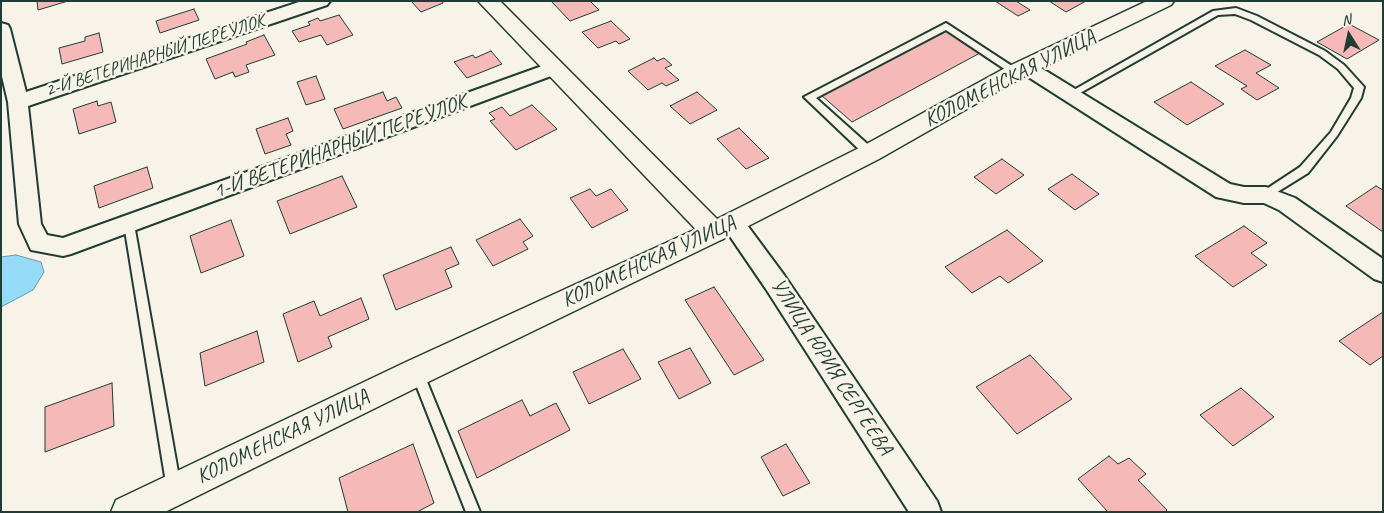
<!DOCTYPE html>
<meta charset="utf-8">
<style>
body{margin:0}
#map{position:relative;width:1384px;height:513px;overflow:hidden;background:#f7f3e8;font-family:Caveat,sans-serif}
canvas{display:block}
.frame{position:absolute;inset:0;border:2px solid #1f3d34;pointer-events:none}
.north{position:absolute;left:1324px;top:10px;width:50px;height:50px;-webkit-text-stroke:4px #f7f3e8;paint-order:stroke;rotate:350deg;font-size:14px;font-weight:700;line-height:20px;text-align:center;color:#1f3d34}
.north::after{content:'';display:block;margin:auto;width:18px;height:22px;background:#1f3d34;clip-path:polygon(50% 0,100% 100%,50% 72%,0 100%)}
</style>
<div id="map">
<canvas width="1384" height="513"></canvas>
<div class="frame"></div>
<div class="north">N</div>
</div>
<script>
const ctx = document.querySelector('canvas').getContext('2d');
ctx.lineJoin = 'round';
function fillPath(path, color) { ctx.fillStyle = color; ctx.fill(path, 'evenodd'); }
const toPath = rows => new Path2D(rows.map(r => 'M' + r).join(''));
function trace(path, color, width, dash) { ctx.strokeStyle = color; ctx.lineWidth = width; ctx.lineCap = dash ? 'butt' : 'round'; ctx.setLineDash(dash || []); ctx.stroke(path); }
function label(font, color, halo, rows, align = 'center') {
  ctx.font = font + ' Caveat,sans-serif'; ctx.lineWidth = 5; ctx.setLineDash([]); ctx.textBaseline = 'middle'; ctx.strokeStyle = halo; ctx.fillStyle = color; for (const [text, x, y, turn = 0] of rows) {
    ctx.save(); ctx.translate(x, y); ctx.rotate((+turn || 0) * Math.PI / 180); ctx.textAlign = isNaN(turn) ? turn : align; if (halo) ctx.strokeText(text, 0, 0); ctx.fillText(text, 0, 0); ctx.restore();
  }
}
const water = toPath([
 [16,255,41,262,44,272,33,290,1,307,1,257,16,255]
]);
const building = toPath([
 [37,1,68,1,38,10,37,1],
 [411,1,442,1,443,3,421,12,411,1],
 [551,1,590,1,599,10,570,21,551,1],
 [995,1,1016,1,1030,10,1018,16,995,1],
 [1049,1,1086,1,1066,12,1049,1],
 [194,9,199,20,160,33,156,21,194,9],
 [339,15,353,35,327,45,321,35,299,42,292,31,310,25,308,22,318,18,320,21,339,15],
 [611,21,630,39,619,44,616,41,598,48,582,32,611,21],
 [1349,24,1379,40,1347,59,1317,42,1349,24],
 [947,31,980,53,852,122,821,95,947,31],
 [99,33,103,52,62,64,59,48,85,41,85,37,99,33],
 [264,35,275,55,246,65,249,72,235,77,233,72,215,79,206,59,247,44,246,42,264,35],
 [1245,50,1271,65,1256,73,1279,88,1257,100,1241,89,1247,86,1215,66,1245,50],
 [491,51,502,64,467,78,454,62,473,55,475,58,491,51],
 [654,58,657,61,664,58,672,65,665,68,679,80,666,86,662,83,648,90,628,71,654,58],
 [316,76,325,99,306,105,297,82,316,76],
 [1191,82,1224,104,1187,125,1154,102,1191,82],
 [383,92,387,101,396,97,402,108,343,129,334,109,383,92],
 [697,92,717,110,690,124,670,106,697,92],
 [97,101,98,106,111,102,116,122,79,134,73,109,97,101],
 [532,105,557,129,516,150,490,121,495,119,489,113,502,107,510,116,532,105],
 [288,118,293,131,286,134,291,145,265,154,256,129,288,118],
 [739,128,769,158,746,169,717,139,739,128],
 [1002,159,1024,175,996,194,974,177,1002,159],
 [147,167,153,188,99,208,94,186,147,167],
 [1072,174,1099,194,1075,210,1048,189,1072,174],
 [342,176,357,207,290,234,277,201,342,176],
 [1376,186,1383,190,1383,232,1346,206,1376,186],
 [590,189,596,196,611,189,628,210,592,228,570,198,590,189],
 [520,219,533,236,523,242,528,249,493,266,476,240,520,219],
 [231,220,244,256,201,273,190,236,231,220],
 [1244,226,1267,243,1251,253,1267,265,1233,287,1195,256,1244,226],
 [1007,230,1043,261,1008,283,1000,276,972,293,945,267,1007,230],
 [451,247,459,264,445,270,452,287,396,310,383,275,451,247],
 [714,287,764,360,734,375,685,300,714,287],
 [361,298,369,319,328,337,332,347,298,362,283,314,314,301,320,316,361,298],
 [1383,312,1383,356,1370,365,1339,341,1383,312],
 [257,331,264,362,205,386,200,353,257,331],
 [690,348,711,383,679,399,658,362,690,348],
 [623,349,641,379,589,404,573,372,623,349],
 [1030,355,1072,399,1017,434,976,387,1030,355],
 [112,383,114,426,45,452,45,407,112,383],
 [1241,388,1274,417,1233,446,1200,415,1241,388],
 [522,400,530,416,556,403,570,430,477,478,458,431,522,400],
 [413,444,434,503,417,512,348,512,339,478,413,444],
 [786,444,810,483,783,496,761,457,786,444],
 [1109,456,1118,464,1129,458,1146,474,1138,480,1167,510,1165,512,1108,512,1078,479,1109,456]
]);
const service = toPath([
 [1236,8,1257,16,1325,51,1344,65,1364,87,1361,98,1337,136,1308,173,1266,199,1262,198,1261,195,1262,192,1300,167,1331,132,1351,98,1354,88,1338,69,1319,55,1251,20,1235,14,1218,15,1073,97,1070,98,1065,95,1213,11,1236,8],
 [946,23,1018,70,1018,74,1012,74,946,30,816,98,874,150,875,153,874,156,870,157,866,156,804,97,946,23],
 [129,220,134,224,181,489,179,494,174,496,169,494,167,489,124,224,129,220],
 [417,366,421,368,423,372,480,512,466,512,411,372,413,368,417,366]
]);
const minor = toPath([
 [302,1,330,1,327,5,28,106,41,224,47,235,63,238,545,65,552,63,559,65,562,69,559,73,71,254,63,256,31,250,19,224,8,102,1,72,1,23,8,25,10,29,26,92,302,1],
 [1026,61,1033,63,1230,184,1244,187,1266,187,1295,198,1383,259,1383,282,1374,279,1279,210,1264,203,1244,203,1216,197,1019,71,1016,67,1019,63,1026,61],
 [733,214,741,217,784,275,937,501,941,512,909,512,766,289,725,229,722,223,725,217,733,214]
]);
const tertiary = toPath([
 [1147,1,1174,1,1171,5,1023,77,879,159,723,239,428,382,165,512,111,512,116,500,406,362,705,225,861,147,1007,67,1147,1]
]);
const secondary = toPath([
 [478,1,500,1,723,225,727,232,723,239,714,242,705,239,478,1]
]);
const farStreetnames = [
 ["2-Й ВЕТЕРИНАРНЫЙ ПЕРЕУЛОК",155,56,-18]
];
const streetNames = [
 ["КОЛОМЕНСКАЯ УЛИЦА",1010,79,-27],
 ["1-Й ВЕТЕРИНАРНЫЙ ПЕРЕУЛОК",340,147,-20],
 ["КОЛОМЕНСКАЯ УЛИЦА",649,262,-25],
 ["УЛИЦА ЮРИЯ СЕРГЕЕВА",831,367,57],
 ["КОЛОМЕНСКАЯ УЛИЦА",283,437,-26]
];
fillPath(water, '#95daf7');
trace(water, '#669ba9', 1);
fillPath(building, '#f5b9b7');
trace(building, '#1f3d34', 1);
trace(service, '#1f3d34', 4);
trace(minor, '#1f3d34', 4);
trace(tertiary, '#1f3d34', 3);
trace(secondary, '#1f3d34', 3);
fillPath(service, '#f7f3e8');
fillPath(minor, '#f7f3e8');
fillPath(tertiary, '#f7f3e8');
fillPath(secondary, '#f7f3e8');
label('18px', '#1f3d34', '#f7f3e8', farStreetnames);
label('21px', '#1f3d34', '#f7f3e8', streetNames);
</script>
